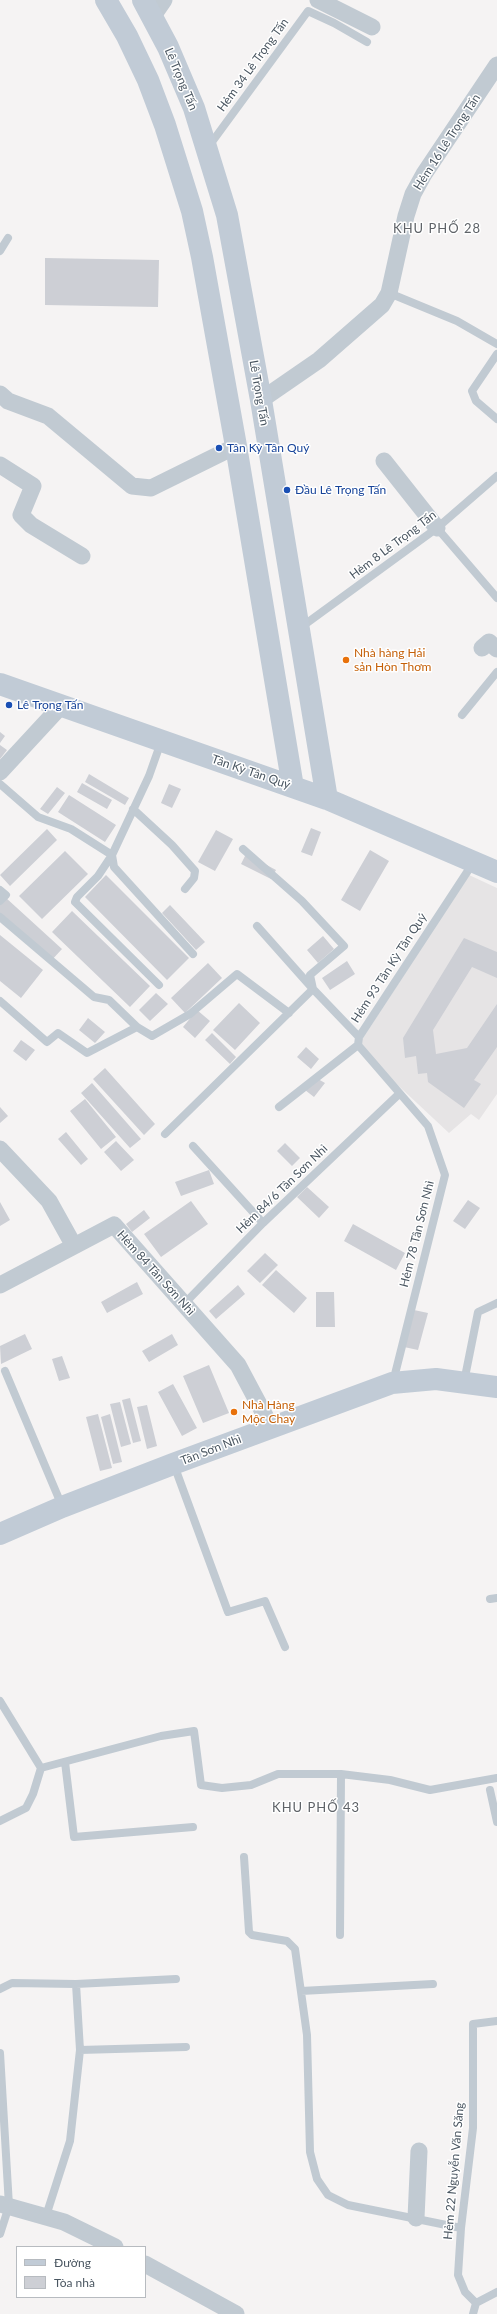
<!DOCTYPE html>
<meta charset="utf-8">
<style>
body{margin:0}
#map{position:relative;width:497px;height:2314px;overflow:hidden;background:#f5f3f3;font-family:Lato,sans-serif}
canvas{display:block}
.legend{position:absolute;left:16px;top:2246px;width:130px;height:52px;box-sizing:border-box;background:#fff;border:1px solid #b7bbc0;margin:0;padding:5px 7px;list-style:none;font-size:12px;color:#4a5661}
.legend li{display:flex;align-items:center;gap:8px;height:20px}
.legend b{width:20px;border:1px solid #b7bbc0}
</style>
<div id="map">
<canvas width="497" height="2314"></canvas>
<ul class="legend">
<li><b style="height:5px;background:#c1cbd6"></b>Đường</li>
<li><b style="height:11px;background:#cdcfd5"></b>Tòa nhà</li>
</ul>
</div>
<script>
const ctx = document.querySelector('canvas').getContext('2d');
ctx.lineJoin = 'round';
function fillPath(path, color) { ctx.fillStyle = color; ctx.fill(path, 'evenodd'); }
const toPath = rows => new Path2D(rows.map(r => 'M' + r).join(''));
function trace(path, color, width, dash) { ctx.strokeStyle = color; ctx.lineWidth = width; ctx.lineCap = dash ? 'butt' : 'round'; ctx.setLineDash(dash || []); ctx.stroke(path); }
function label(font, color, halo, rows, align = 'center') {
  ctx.font = font + ' Lato,sans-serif'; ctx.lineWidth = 3; ctx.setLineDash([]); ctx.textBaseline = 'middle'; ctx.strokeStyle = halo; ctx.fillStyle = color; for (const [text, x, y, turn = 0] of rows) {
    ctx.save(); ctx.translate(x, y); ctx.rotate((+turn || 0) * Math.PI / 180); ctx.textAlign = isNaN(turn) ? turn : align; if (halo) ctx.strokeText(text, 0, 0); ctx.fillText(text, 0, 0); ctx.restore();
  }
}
const education = toPath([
 [469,875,497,888,497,1094,479,1120,471,1114,449,1133,357,1047]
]);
const building = toPath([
 [45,258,159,260,158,307,45,305],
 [0,732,5,736,0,743],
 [0,745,7,750,0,759],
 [89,774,129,798,125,805,85,782],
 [82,783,112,800,107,809,77,792],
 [169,784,181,789,172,808,161,803],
 [57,787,65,793,48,814,40,809],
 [69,795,116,825,105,842,58,812],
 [311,828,321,832,312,856,301,852],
 [47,829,57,840,10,886,0,875],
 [216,830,233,839,215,871,198,862],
 [370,850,389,861,360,911,341,900],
 [65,851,88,874,42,919,19,896],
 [246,854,276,870,271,879,241,864],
 [106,875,189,958,167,980,85,897],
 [5,897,62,949,50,962,0,916,0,902],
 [170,905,205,942,196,950,162,913],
 [72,911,150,986,130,1007,52,932],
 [0,935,43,970,21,998,0,981],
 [323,936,334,949,318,963,307,950],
 [464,938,497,952,497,978,472,967,433,1030,436,1054,467,1048,497,1004,497,1047,474,1080,481,1084,464,1108,428,1082,427,1073,418,1074,416,1056,405,1058,403,1038],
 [347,961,355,974,330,990,322,978],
 [208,963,222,978,185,1013,171,998],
 [156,993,168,1004,150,1021,139,1010],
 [239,1003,260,1023,235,1050,213,1030],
 [197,1010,210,1021,195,1038,183,1027],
 [88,1018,105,1032,95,1043,79,1030],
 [212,1033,236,1057,230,1064,205,1040],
 [21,1040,35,1050,26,1061,13,1051],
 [306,1047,319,1059,311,1069,297,1057],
 [105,1068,155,1124,144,1135,93,1079],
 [318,1079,325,1083,314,1097,305,1090],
 [92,1083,141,1139,130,1148,81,1093],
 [85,1099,116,1137,101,1149,70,1111],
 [0,1107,8,1116,0,1123],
 [66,1132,88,1159,81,1165,58,1139],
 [116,1141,134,1160,121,1171,104,1152],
 [285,1143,300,1158,292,1166,277,1151],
 [209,1170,214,1184,181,1196,175,1182],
 [307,1187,329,1207,319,1218,297,1197],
 [468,1200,480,1208,465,1229,453,1221],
 [191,1201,208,1224,161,1257,144,1234],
 [0,1202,10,1220,0,1226],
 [144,1210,150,1218,132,1232,126,1224],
 [353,1224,405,1253,396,1270,344,1241],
 [265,1253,278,1265,260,1283,247,1271],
 [276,1270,307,1298,294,1313,262,1285],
 [137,1282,143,1294,107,1313,101,1302],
 [238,1285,245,1294,216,1319,209,1311],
 [316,1292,334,1292,335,1327,316,1327],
 [414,1310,428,1313,418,1350,404,1347],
 [25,1334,32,1349,1,1364,0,1346],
 [172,1334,178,1345,149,1362,142,1351],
 [62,1356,70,1378,59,1381,52,1359],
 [209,1365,229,1413,203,1423,183,1376],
 [173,1384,197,1428,182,1436,158,1392],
 [130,1398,141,1441,133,1443,122,1400],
 [120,1402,131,1444,121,1447,110,1404],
 [147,1405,157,1446,147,1449,137,1407],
 [98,1414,112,1468,100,1471,86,1417],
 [110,1414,122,1462,113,1464,101,1417]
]);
const lane = toPath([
 [209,146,308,11,334,23,367,42],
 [0,251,8,238],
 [389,293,457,321,497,344],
 [497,354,472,391,476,401,497,419],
 [437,528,497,598],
 [300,628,437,528,497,476],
 [462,715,497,672],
 [0,784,38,817,71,829,112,855,114,867,193,954],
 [133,809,172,845,195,871,194,878,185,889],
 [243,849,302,901,344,946,310,975,313,989],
 [0,890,6,895,0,901],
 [0,917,94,997,109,1000,137,1027,152,1036,190,1014,237,974,289,1013],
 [257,926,313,989,359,1037],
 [159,985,75,902,77,897,98,876,112,855,149,776,161,742],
 [0,1001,47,1042,58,1033,87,1053,137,1027],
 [358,1045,428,1126,445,1175,393,1382],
 [279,1107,358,1045,359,1037,473,863],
 [165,1134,313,989],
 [193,1146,263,1223],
 [184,1304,263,1223,399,1094],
 [5,1371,62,1506],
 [464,1382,478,1312,497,1303],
 [174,1465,228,1612,265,1601,285,1647],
 [490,1599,497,1598],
 [0,1701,41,1768],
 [65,1762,74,1837,193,1827],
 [41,1768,161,1736,194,1731,201,1785,222,1788,251,1785,278,1774,341,1774,390,1780,430,1790,497,1778],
 [490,1790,497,1822],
 [0,1821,26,1808,33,1794,41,1768],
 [244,1857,249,1932,252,1935,287,1941,295,1949,307,2035,310,2152,317,2179,328,2195,348,2205,461,2228],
 [340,1935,341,1774],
 [0,1989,12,1983,76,1984,176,1979],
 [301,1991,433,1984],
 [80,2050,186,2047],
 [0,2053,9,2206,0,2234],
 [46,2216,70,2141,80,2050,76,1984],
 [476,2303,497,2292],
 [473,2314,476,2303,465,2292,458,2275,461,2228,473,2128,473,2024,497,2021]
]);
const street = toPath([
 [318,0,372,27],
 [153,16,164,0],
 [0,394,8,401,48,416,132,486,151,488,236,446],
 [261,400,319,360,382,305,389,293,406,216,413,194,424,174,497,65],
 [384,461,437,528],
 [0,465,33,486,21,515,31,525,82,556],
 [482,648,489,642,497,649],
 [0,772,61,706],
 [0,1149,49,1201,74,1246],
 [0,1285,114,1225,238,1365,271,1427],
 [0,2204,64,2222,115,2247],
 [416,2218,419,2151],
 [145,2264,236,2314]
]);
const secondary = toPath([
 [106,0,127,36,148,80,165,125,192,211,202,257,236,446,293,787],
 [143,0,168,47,194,108,227,215,261,400,327,799],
 [0,684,327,799,497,872],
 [0,1534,62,1507,173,1464,392,1383,436,1379,497,1387]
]);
const markers = [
 [219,448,4,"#1a4fb4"],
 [287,490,4,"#1a4fb4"],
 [346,660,4,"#e8710a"],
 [9,705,4,"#1a4fb4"],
 [234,1412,4,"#e8710a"]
];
const streetNames = [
 ["Hẻm 34 Lê Trọng Tấn",253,65,-54],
 ["Lê Trọng Tấn",181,79,67],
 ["Hẻm 16 Lê Trọng Tấn",447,142,-57],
 ["Lê Trọng Tấn",259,393,80],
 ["Hẻm 8 Lê Trọng Tấn",393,545,-37],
 ["Tân Kỳ Tân Quý",251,772,19],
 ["Hẻm 93 Tân Kỳ Tân Quý",389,968,-57],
 ["Hẻm 84/6 Tân Sơn Nhì",282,1189,-44],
 ["Hẻm 78 Tân Sơn Nhì",417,1234,-76],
 ["Hẻm 84 Tân Sơn Nhì",156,1273,48],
 ["Tân Sơn Nhì",211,1450,-21],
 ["Hẻm 22 Nguyễn Văn Săng",454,2171,-85]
];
const transitNames = [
 ["Tân Kỳ Tân Quý",227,448],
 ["Đầu Lê Trọng Tấn",295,490],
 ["Lê Trọng Tấn",17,705]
];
const foodNames = [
 ["Nhà hàng Hải",354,653],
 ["sản Hòn Thơm",354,667],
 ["Nhà Hàng",242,1405],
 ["Mộc Chay",242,1419]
];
const neighbourhoodNames = [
 ["KHU PHỐ 28",437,229],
 ["KHU PHỐ 43",316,1808]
];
fillPath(education, '#e6e4e5');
fillPath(building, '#cdcfd5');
trace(lane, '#c1cad2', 8);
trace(street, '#c1cad2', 17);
trace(secondary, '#c1cbd6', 22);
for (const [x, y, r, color] of markers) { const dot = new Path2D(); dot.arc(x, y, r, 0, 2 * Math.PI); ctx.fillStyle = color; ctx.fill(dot); trace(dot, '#fff', 1.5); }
label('12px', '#4a5661', '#fff', streetNames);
label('12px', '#164399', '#fff', transitNames, 'left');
label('12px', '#c56008', '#fff', foodNames, 'left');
ctx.letterSpacing = '1px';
label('13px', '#5f6368', '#fff', neighbourhoodNames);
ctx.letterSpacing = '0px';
</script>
